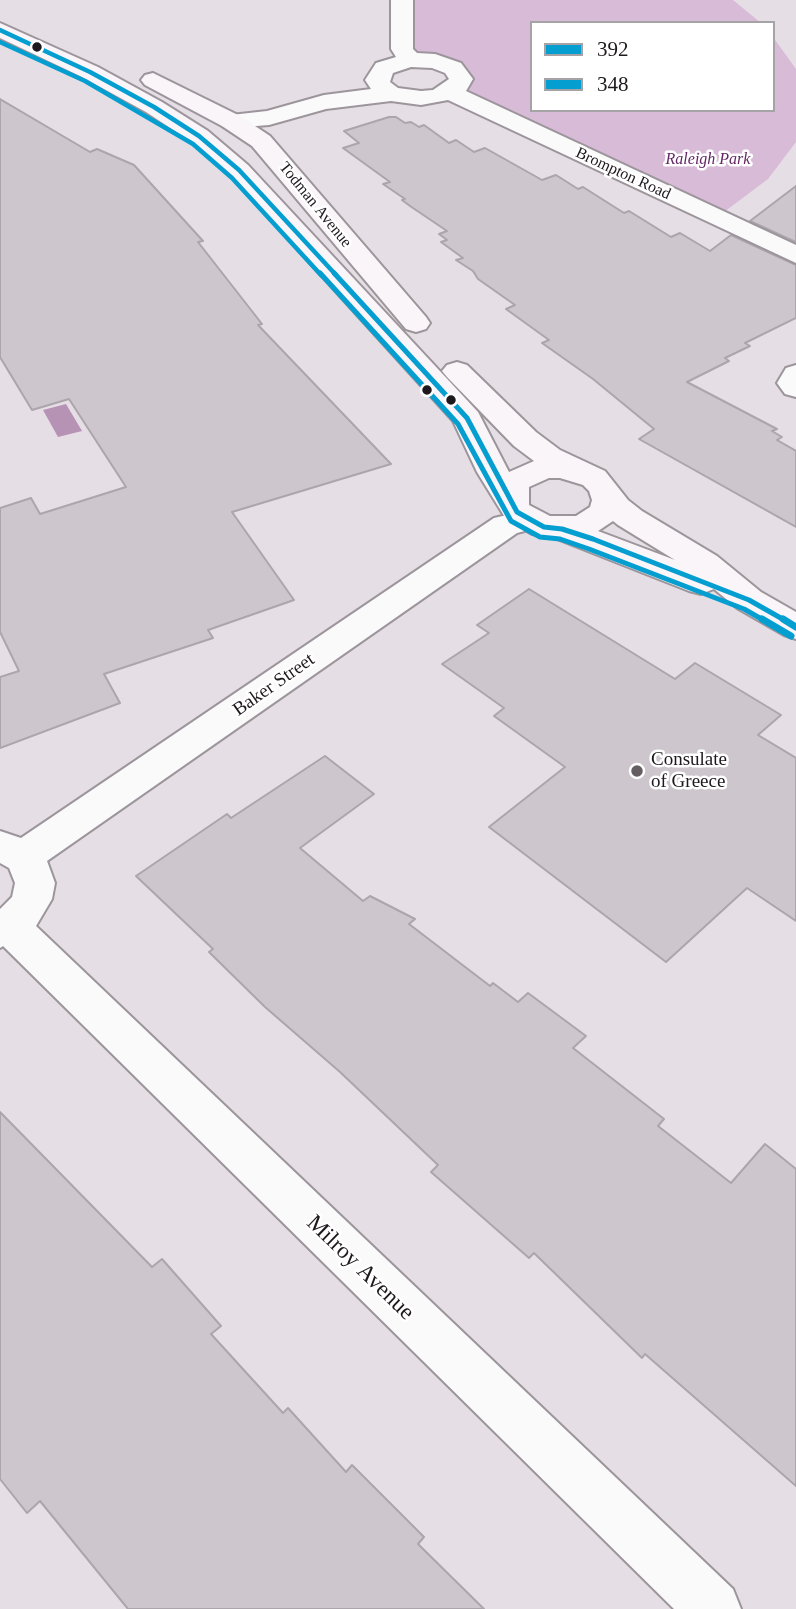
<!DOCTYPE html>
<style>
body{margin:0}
#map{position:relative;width:796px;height:1609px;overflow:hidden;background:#e6dee5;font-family:"Times New Roman",serif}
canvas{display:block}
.legend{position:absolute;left:530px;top:21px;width:245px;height:91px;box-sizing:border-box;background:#fff;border:2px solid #a5a3a5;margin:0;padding:9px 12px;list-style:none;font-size:21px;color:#1e191d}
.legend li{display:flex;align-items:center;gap:14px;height:35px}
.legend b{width:35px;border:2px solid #a5a3a5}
</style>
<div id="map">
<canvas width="796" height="1609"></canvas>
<ul class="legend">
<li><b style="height:9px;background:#049ed0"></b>392</li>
<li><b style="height:9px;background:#049ed0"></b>348</li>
</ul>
</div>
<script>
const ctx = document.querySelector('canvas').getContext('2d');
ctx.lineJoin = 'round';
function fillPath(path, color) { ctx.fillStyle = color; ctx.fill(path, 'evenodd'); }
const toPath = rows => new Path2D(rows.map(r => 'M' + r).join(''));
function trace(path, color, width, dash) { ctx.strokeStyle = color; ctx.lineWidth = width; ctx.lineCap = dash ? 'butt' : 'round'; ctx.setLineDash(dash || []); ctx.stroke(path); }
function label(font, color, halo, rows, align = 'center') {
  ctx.font = font + ' "Times New Roman",serif'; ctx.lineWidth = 5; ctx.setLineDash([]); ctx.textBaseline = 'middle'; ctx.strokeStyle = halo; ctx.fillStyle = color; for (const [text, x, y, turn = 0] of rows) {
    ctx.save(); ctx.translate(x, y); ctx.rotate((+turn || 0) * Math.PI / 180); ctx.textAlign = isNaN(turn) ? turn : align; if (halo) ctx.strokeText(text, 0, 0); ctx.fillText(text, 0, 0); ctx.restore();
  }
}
const green = toPath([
 [402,0,733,0,761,23,532,23,532,110,773,110,773,37,796,69,796,142,768,179,716,218,450,92,459,74,410,60]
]);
const water = toPath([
 [66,404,82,431,58,437,43,410]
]);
const building = toPath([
 [0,99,90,152,97,149,134,165,203,241,198,242,262,324,258,325,391,464,232,512,294,600,208,630,213,638,104,674,120,703,0,748,0,677,19,671,0,632,0,508,31,498,40,514,126,487,69,399,32,410,0,357,0,99],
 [389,117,396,117,405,123,411,122,419,127,424,125,449,143,456,140,474,152,485,148,542,180,556,175,578,189,583,187,624,213,629,211,671,237,680,233,710,251,731,235,796,265,796,318,745,343,750,346,725,358,729,361,687,382,777,429,772,431,782,437,777,440,796,451,796,527,639,439,654,429,593,379,542,343,549,340,506,309,515,305,478,279,473,271,456,260,463,258,441,242,447,240,439,234,447,231,410,206,402,200,405,199,383,184,390,182,343,148,359,143,344,131,389,117],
 [796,186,796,242,750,221,796,186],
 [529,589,675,679,695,663,781,715,758,735,796,758,796,921,747,888,666,962,489,827,565,767,494,716,504,708,442,664,489,633,477,625,529,589],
 [325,756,374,794,300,848,363,901,370,896,415,919,409,924,490,986,493,983,518,1002,528,993,586,1036,573,1048,664,1119,658,1126,731,1183,765,1144,796,1169,796,1486,645,1354,642,1358,534,1253,529,1258,431,1172,438,1165,340,1072,265,1007,209,952,213,949,136,876,227,814,231,818,325,756],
 [0,1112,152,1267,162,1259,221,1326,211,1334,283,1413,288,1408,346,1472,352,1465,424,1537,418,1544,484,1609,128,1609,40,1501,27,1513,0,1479,0,1112]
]);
const street = toPath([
 [391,0,413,0,413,49,417,53,435,54,461,63,473,79,466,91,796,245,796,263,448,100,421,105,391,101,326,109,269,125,231,128,222,126,219,121,222,116,267,111,324,95,371,89,365,80,376,63,396,57,391,49,391,0],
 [411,67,432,68,445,73,449,79,433,90,421,91,398,88,390,82,393,73,411,67],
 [796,365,796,397,785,394,777,383,786,368,796,365],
 [528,510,540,513,544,520,540,527,517,533,47,861,55,883,52,899,36,926,733,1589,741,1609,674,1609,3,946,0,948,0,909,12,897,15,883,9,868,0,863,0,831,21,838,494,518,528,510]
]);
const secondary = toPath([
 [0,23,98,67,162,102,208,131,248,165,478,412,509,472,534,461,514,446,447,377,442,371,447,365,457,362,467,365,536,432,560,450,605,471,628,500,642,511,717,556,761,592,796,612,796,639,784,635,737,608,714,589,701,594,689,591,552,537,532,534,506,519,477,472,453,421,230,175,190,141,146,112,82,77,0,38,0,23],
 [549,478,560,478,583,485,589,491,592,500,590,507,576,516,550,516,529,505,529,487,549,478],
 [613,521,618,525,675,560,598,531,613,521],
 [153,73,240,116,270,136,426,317,430,323,426,329,416,332,406,329,252,146,222,126,145,85,141,80,145,75,153,73]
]);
const bus1Far2 = toPath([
 [0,30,90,72,154,107,199,136,239,170,336,275]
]);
const bus1Far1 = toPath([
 [334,273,467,418,517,512,544,527,562,529,593,539,749,600,786,621]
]);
const bus1 = toPath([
 [783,619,796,627]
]);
const bus2Far2 = toPath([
 [0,42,85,81,193,144,232,178,321,275]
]);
const bus2Far1 = toPath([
 [320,273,458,424,511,521,540,537,560,539,589,549,744,609,765,621]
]);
const bus2 = toPath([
 [762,619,791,636]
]);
const markers = [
 [37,47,6,"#1e191d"],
 [427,390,6,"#1e191d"],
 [451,400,6,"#1e191d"],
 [637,771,7,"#645e63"]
];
const farParknames = [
 ["Raleigh Park",708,160]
];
const farStreetnames = [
 ["Brompton Road",623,174,25],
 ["Todman Avenue",315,205,51]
];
const streetNames = [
 ["Baker Street",274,685,-35]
];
const poiNames = [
 ["Consulate",651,760],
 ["of Greece",651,782]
];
const nearStreetnames = [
 ["Milroy Avenue",360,1268,44]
];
fillPath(green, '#d8bbd7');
fillPath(water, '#b692b5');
fillPath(building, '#cdc7cd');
trace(building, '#aca5ab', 2);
trace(street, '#9c959b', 4);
trace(secondary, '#9c959b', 4);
fillPath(street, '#fbfafb');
fillPath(secondary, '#f9f5f8');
trace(bus1Far2, '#049ed0', 4.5);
trace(bus1Far1, '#049ed0', 5);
trace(bus1, '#049ed0', 7);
trace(bus2Far2, '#049ed0', 4.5);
trace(bus2Far1, '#049ed0', 5);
trace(bus2, '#049ed0', 7);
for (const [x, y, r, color] of markers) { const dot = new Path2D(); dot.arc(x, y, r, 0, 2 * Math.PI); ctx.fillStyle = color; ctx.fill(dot); trace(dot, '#fff', 2.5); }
label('italic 16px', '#632764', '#fff', farParknames);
label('16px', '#1e191d', '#fff', farStreetnames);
label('19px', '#1e191d', '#fff', streetNames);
label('19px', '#1e191d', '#fff', poiNames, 'left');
label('23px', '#1e191d', '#fff', nearStreetnames);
</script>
